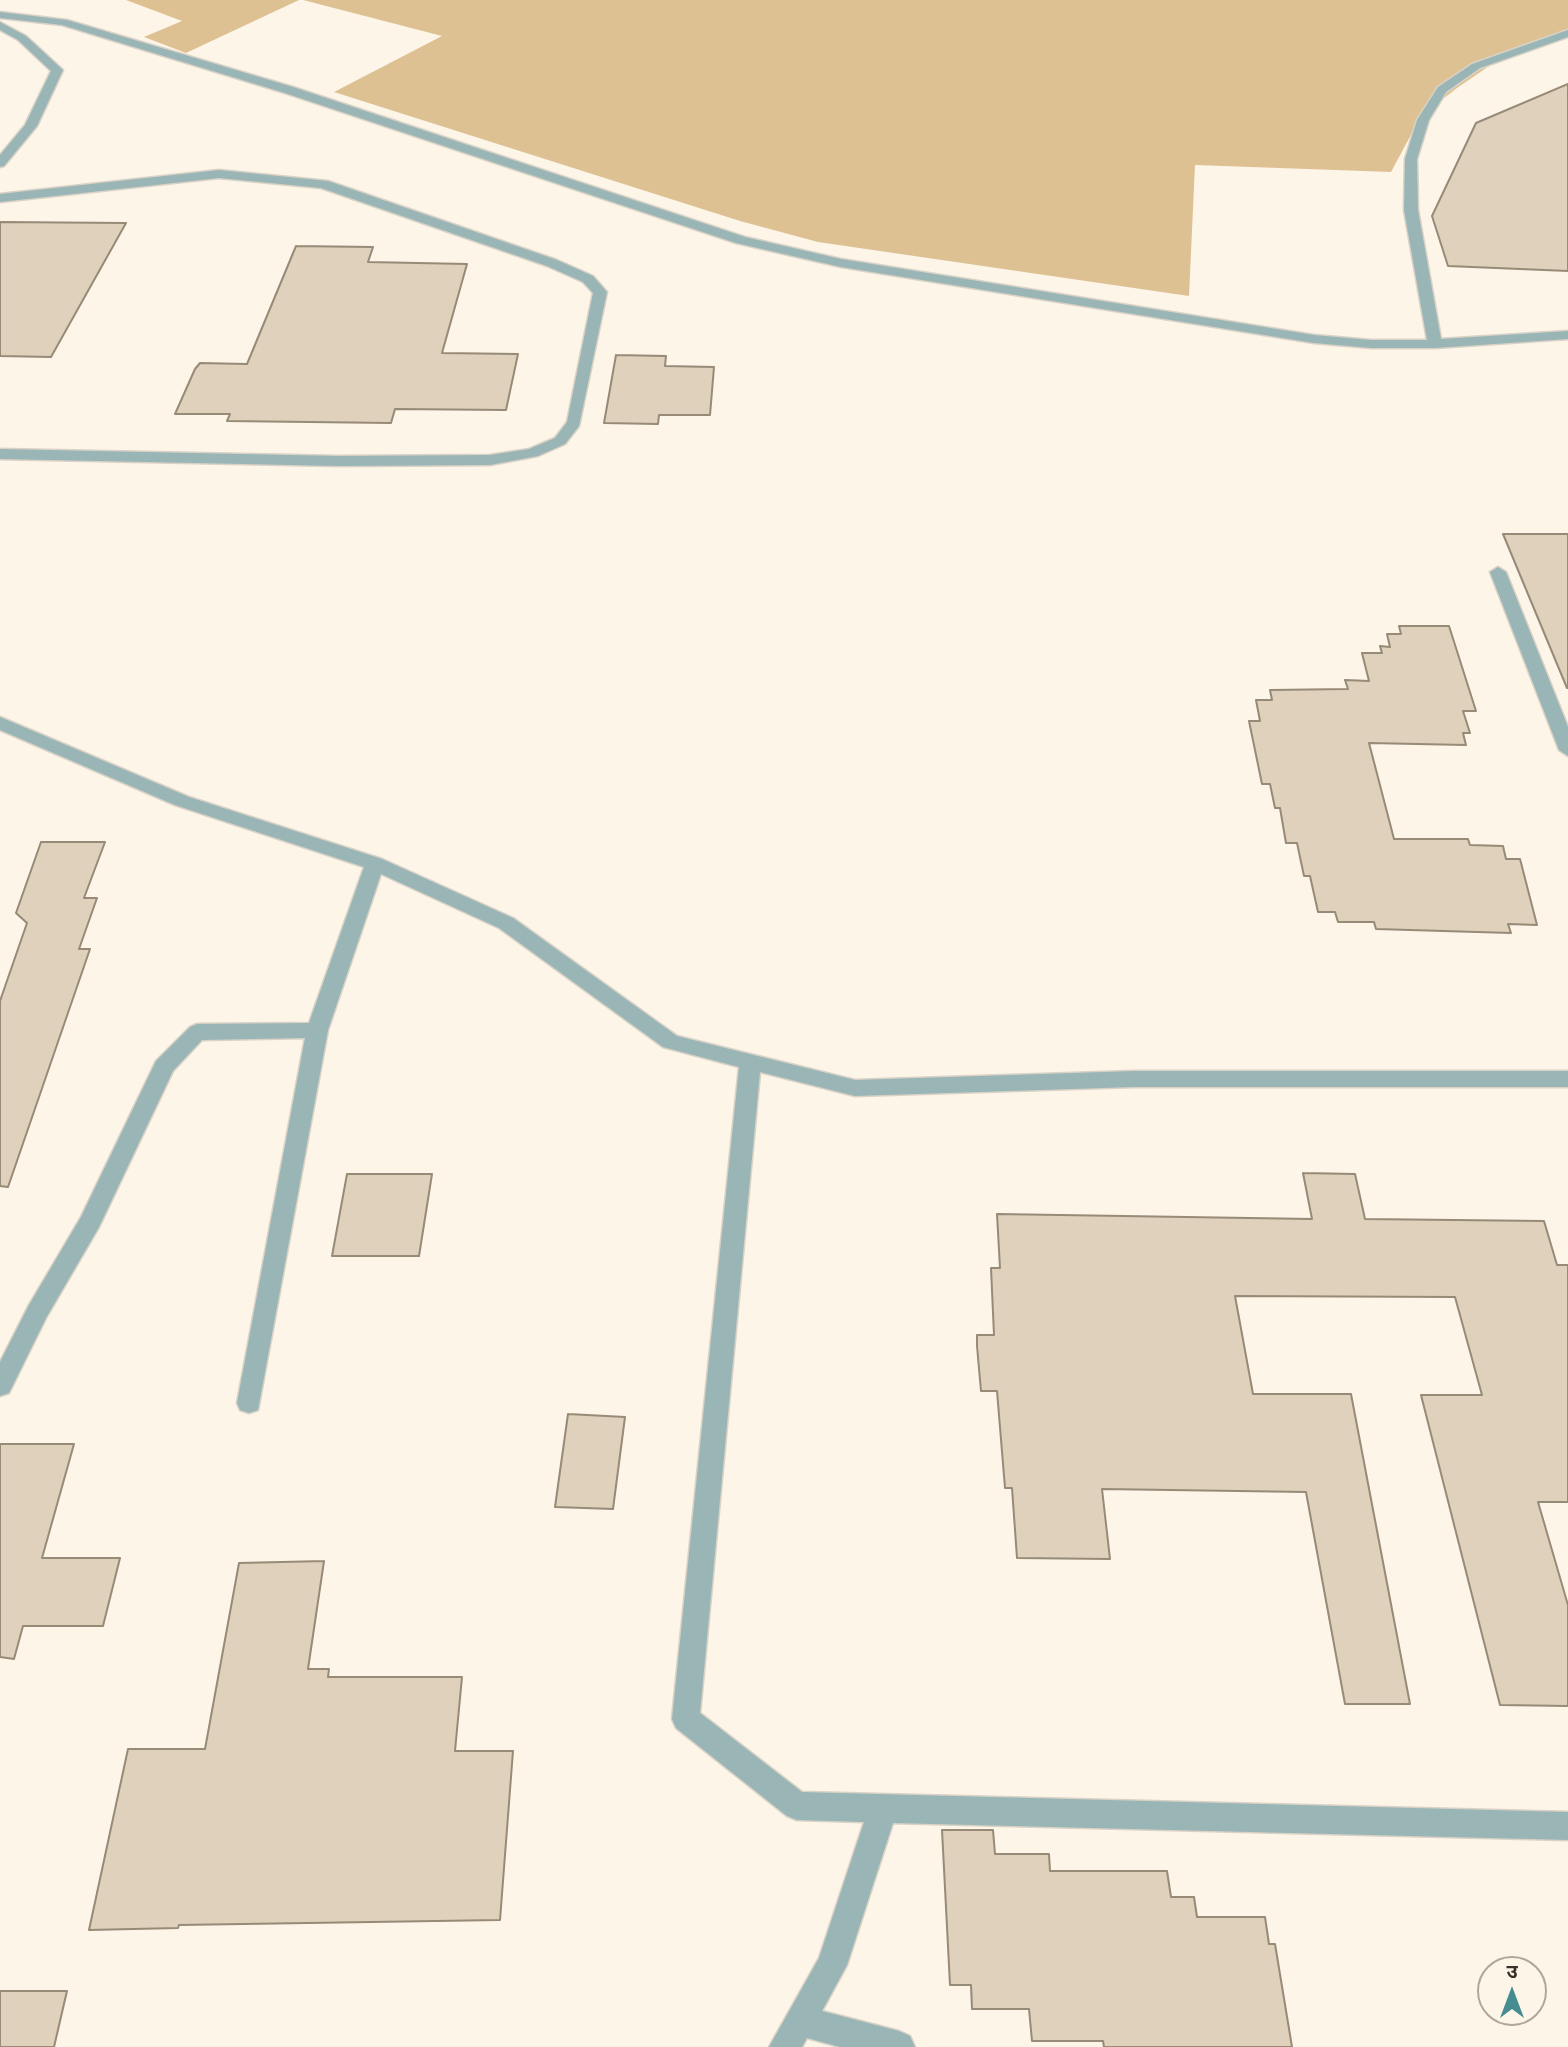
<!DOCTYPE html>
<meta charset="utf-8">
<style>
body{margin:0}
#map{position:relative;width:1568px;height:2047px;overflow:hidden;background:#fdf5e8;font-family:"DM Sans","Noto Sans Devanagari",sans-serif}
canvas{display:block}
.north{position:absolute;left:1477px;top:1956px;width:70px;height:70px;box-sizing:border-box;background:#fdf5e8;border:2px solid #aea79c;border-radius:50%;rotate:0deg;font-size:19px;font-weight:700;line-height:28px;text-align:center;color:#373129}
.north::after{content:'';display:block;margin:auto;width:24px;height:32px;background:#458d90;clip-path:polygon(50% 0,100% 100%,50% 72%,0 100%)}
</style>
<div id="map">
<canvas width="1568" height="2047"></canvas>
<div class="north">उ</div>
</div>
<script>
const ctx = document.querySelector('canvas').getContext('2d');
ctx.lineJoin = 'round';
function fillPath(path, color) { ctx.fillStyle = color; ctx.fill(path, 'evenodd'); }
const toPath = rows => new Path2D(rows.map(r => 'M' + r).join(''));
function trace(path, color, width, dash) { ctx.strokeStyle = color; ctx.lineWidth = width; ctx.lineCap = dash ? 'butt' : 'round'; ctx.setLineDash(dash || []); ctx.stroke(path); }
const forest = toPath([
 [126,0,299,0,186,53,144,37,182,21],
 [303,0,1568,0,1568,38,1502,57,1457,88,1421,116,1391,172,1195,165,1189,296,818,242,740,221,334,92,442,36]
]);
const building = toPath([
 [1568,84,1568,271,1448,266,1432,216,1476,123,1568,84],
 [0,222,126,223,51,357,0,356,0,222],
 [296,246,373,247,368,262,467,264,442,353,518,354,506,410,395,409,391,423,227,421,230,414,175,414,195,369,200,363,247,364,296,246],
 [616,355,666,356,665,366,714,367,710,415,659,415,658,424,604,423,616,355],
 [1503,534,1568,534,1568,688,1567,688,1503,534],
 [1399,626,1449,626,1476,711,1463,711,1470,733,1463,733,1466,745,1369,743,1394,839,1468,839,1470,845,1503,846,1506,859,1520,859,1537,925,1508,924,1511,933,1376,929,1374,922,1338,922,1335,912,1318,912,1310,876,1304,876,1297,843,1286,843,1280,808,1275,808,1270,784,1262,784,1249,721,1260,721,1256,700,1272,700,1270,690,1348,689,1345,680,1369,681,1362,653,1382,653,1380,646,1390,647,1387,634,1401,634,1399,626],
 [41,842,105,842,84,898,97,898,79,949,90,949,8,1187,0,1186,0,1001,27,923,16,913,41,842],
 [1303,1173,1355,1174,1365,1219,1544,1221,1557,1265,1568,1265,1568,1502,1538,1502,1568,1605,1568,1706,1500,1705,1421,1395,1482,1395,1455,1297,1235,1296,1253,1394,1351,1394,1410,1704,1345,1704,1306,1492,1102,1489,1110,1559,1017,1558,1012,1488,1005,1488,997,1391,981,1391,977,1346,977,1335,994,1335,991,1268,1000,1268,997,1214,1312,1219,1303,1173],
 [347,1174,432,1174,419,1256,332,1256,347,1174],
 [568,1414,625,1417,613,1509,555,1507,568,1414],
 [0,1444,74,1444,42,1558,120,1558,103,1626,23,1626,14,1659,0,1657,0,1444],
 [324,1561,308,1669,329,1669,328,1677,462,1677,455,1751,513,1751,500,1920,179,1925,178,1928,89,1930,128,1749,205,1749,239,1563,324,1561],
 [942,1830,993,1830,995,1854,1049,1854,1050,1871,1167,1871,1171,1897,1194,1897,1197,1917,1265,1917,1269,1944,1275,1944,1292,2047,1104,2047,1103,2041,1032,2041,1029,2009,972,2009,971,1985,950,1985,942,1830],
 [0,1991,67,1991,54,2047,0,2047,0,1991]
]);
const minor = toPath([
 [0,12,67,20,293,87,745,237,841,259,1314,335,1371,340,1427,340,1404,210,1405,159,1417,120,1438,87,1472,64,1568,30,1568,37,1480,68,1446,92,1429,120,1417,159,1418,210,1441,339,1568,331,1568,339,1435,348,1371,348,1314,343,841,267,736,243,285,93,62,25,0,18,0,12],
 [0,22,26,36,63,70,37,126,4,166,0,167,0,155,25,125,51,71,18,40,0,30,0,22],
 [219,170,328,181,557,260,593,276,607,292,579,426,565,444,538,456,490,465,339,466,0,459,0,449,339,456,490,455,529,449,555,438,567,422,593,293,583,282,547,266,321,188,219,178,0,202,0,194,219,170],
 [1498,567,1506,572,1568,727,1568,756,1559,750,1490,572,1498,567],
 [0,717,189,797,382,859,513,918,677,1036,855,1080,1134,1071,1568,1071,1568,1087,1134,1087,855,1096,760,1072,700,1713,802,1792,1568,1812,1568,1840,893,1823,847,1965,822,2011,899,2031,910,2036,915,2047,840,2047,807,2038,802,2047,769,2047,819,1958,864,1822,797,1820,787,1816,676,1728,672,1719,739,1067,663,1047,499,928,381,874,328,1030,258,1410,249,1413,240,1410,237,1403,305,1038,202,1040,173,1071,99,1227,46,1318,9,1393,0,1396,0,1362,29,1305,81,1217,156,1061,190,1027,197,1024,309,1023,364,867,175,805,0,730,0,717]
]);
fillPath(forest, '#dec193');
fillPath(building, '#dfd1bc');
trace(building, '#978a76', 2);
trace(minor, '#d9d2c6', 3);
fillPath(minor, '#99b5b6');
</script>
